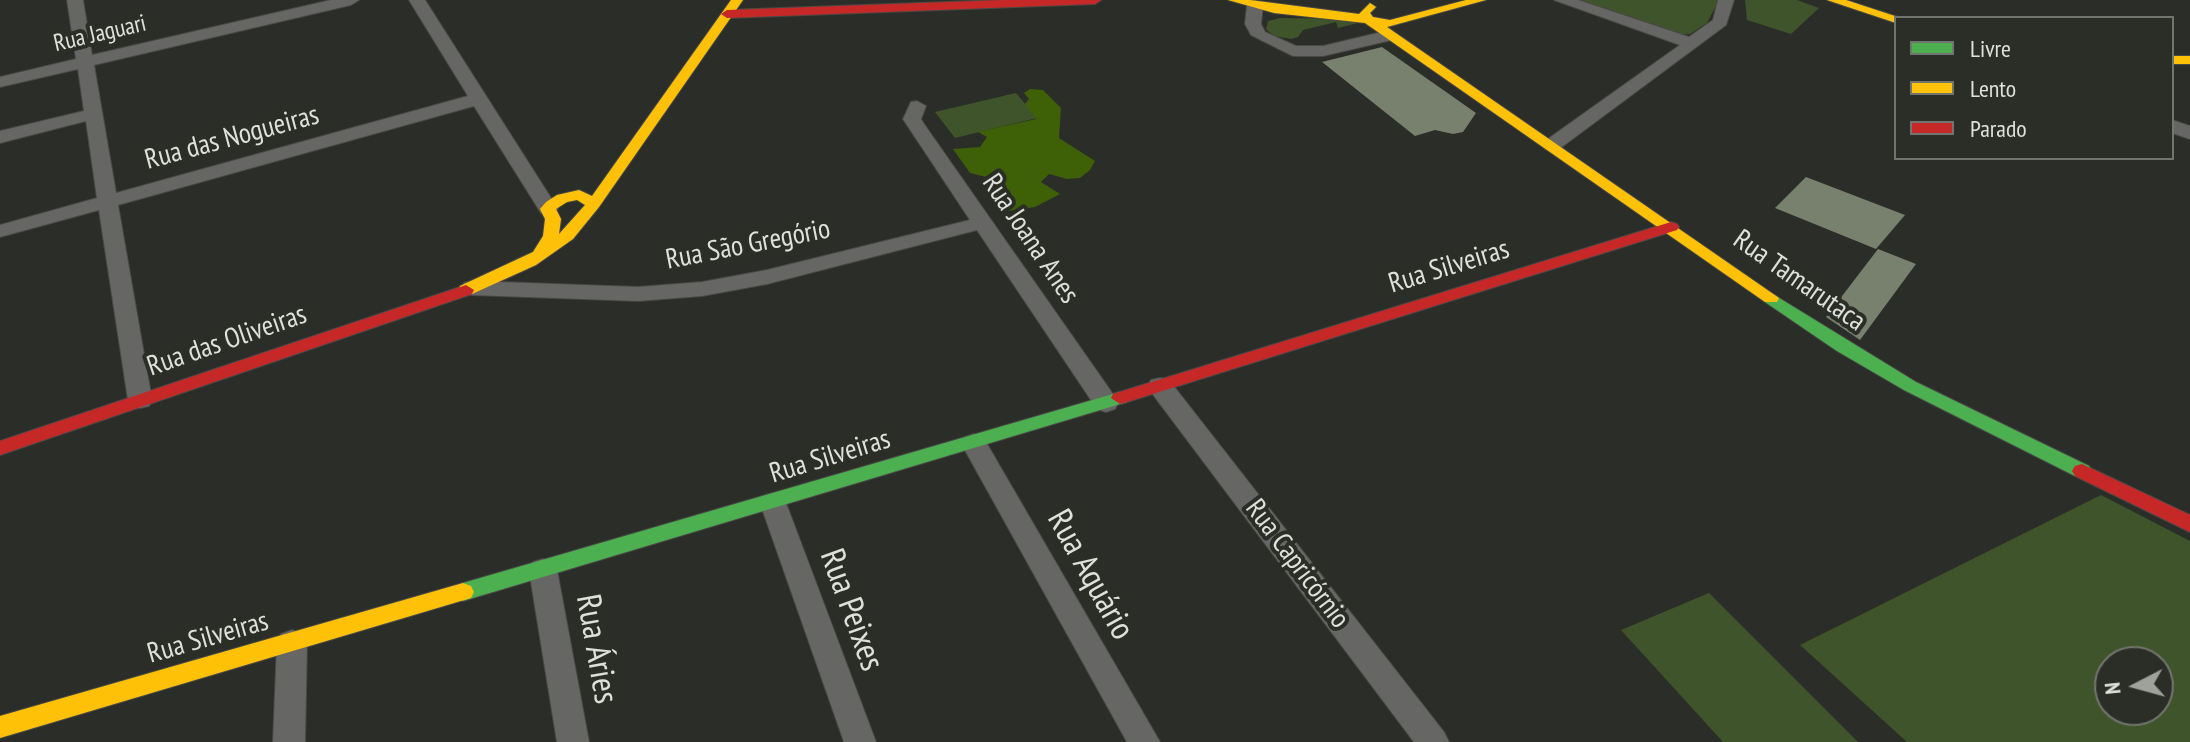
<!DOCTYPE html>
<meta charset="utf-8">
<style>
body{margin:0}
#map{position:relative;width:2190px;height:742px;overflow:hidden;background:#2b2d28;font-family:"PT Sans Narrow",sans-serif}
canvas{display:block}
.legend{position:absolute;left:1894px;top:16px;width:280px;height:144px;box-sizing:border-box;background:#2b2e27;border:2px solid #72756f;margin:0;padding:10px 14px;list-style:none;font-size:24px;color:#dde0db}
.legend li{display:flex;align-items:center;gap:16px;height:40px}
.legend b{width:40px;border:2px solid #72756f}
.north{position:absolute;left:2094px;top:646px;width:80px;height:80px;box-sizing:border-box;background:#2b2e27;border:2px solid #72756f;border-radius:50%;rotate:264deg;font-size:22px;font-weight:700;line-height:32px;text-align:center;color:#dde0db}
.north::after{content:'';display:block;margin:auto;width:28px;height:36px;background:#9fa19c;clip-path:polygon(50% 0,100% 100%,50% 72%,0 100%)}
</style>
<div id="map">
<canvas width="2190" height="742"></canvas>
<ul class="legend">
<li><b style="height:10px;background:#4caf50"></b>Livre</li>
<li><b style="height:10px;background:#ffc107"></b>Lento</li>
<li><b style="height:10px;background:#c62828"></b>Parado</li>
</ul>
<div class="north">N</div>
</div>
<script>
const ctx = document.querySelector('canvas').getContext('2d');
ctx.lineJoin = 'round';
function fillPath(path, color) { ctx.fillStyle = color; ctx.fill(path, 'evenodd'); }
const toPath = rows => new Path2D(rows.map(r => 'M' + r).join(''));
function trace(path, color, width, dash) { ctx.strokeStyle = color; ctx.lineWidth = width; ctx.lineCap = dash ? 'butt' : 'round'; ctx.setLineDash(dash || []); ctx.stroke(path); }
function label(font, color, halo, rows, align = 'center') {
  ctx.font = font + ' "PT Sans Narrow",sans-serif'; ctx.lineWidth = 8; ctx.setLineDash([]); ctx.textBaseline = 'middle'; ctx.strokeStyle = halo; ctx.fillStyle = color; for (const [text, x, y, turn = 0] of rows) {
    ctx.save(); ctx.translate(x, y); ctx.rotate((+turn || 0) * Math.PI / 180); ctx.textAlign = isNaN(turn) ? turn : align; if (halo) ctx.strokeText(text, 0, 0); ctx.fillText(text, 0, 0); ctx.restore();
  }
}
const green = toPath([
 [1575,0,1717,0,1717,4,1707,23,1690,34,1679,35],
 [1797,0,1819,8,1791,34,1747,20,1745,0],
 [1280,18,1354,19,1358,23,1338,28,1336,22,1303,30,1298,37,1291,39,1274,36,1266,29,1268,21],
 [1016,93,1037,118,955,138,935,112],
 [2101,495,2190,541,2190,742,1907,742,1800,645],
 [2110,662,2158,662,2158,710,2110,710],
 [1709,593,1858,742,1723,742,1621,630]
]);
const forest = toPath([
 [1030,89,1043,90,1061,108,1059,138,1095,161,1090,170,1080,178,1067,179,1049,174,1041,182,1060,194,1035,207,1008,211,997,203,989,185,990,178,970,173,953,149,980,147,987,137,978,132,1036,119,1025,104,1029,99,1024,93]
]);
const building = toPath([
 [1382,47,1476,113,1463,132,1453,134,1435,130,1415,136,1322,62],
 [1806,177,1905,215,1876,249,1775,208],
 [1878,249,1916,264,1860,340,1826,317]
]);
const street = toPath([
 [67,0,83,0,92,55,331,0,359,0,351,5,94,65,116,193,468,96,409,0,425,0,558,209,548,215,541,213,474,106,118,205,152,400,149,406,140,408,131,406,128,400,99,210,0,237,0,225,97,198,86,121,0,143,0,131,84,111,78,69,0,87,0,77,76,59,67,0],
 [1255,0,1263,5,1261,24,1265,32,1296,46,1323,46,1390,30,1398,35,1396,39,1323,56,1293,56,1251,35,1245,24,1247,5,1255,0],
 [1554,0,1578,0,1689,37,1713,20,1718,0,1734,0,1726,25,1559,149,1552,151,1545,149,1543,145,1545,141,1680,45,1554,0],
 [917,101,926,106,921,119,924,124,1115,397,1118,403,1115,409,1106,412,1097,409,977,230,767,284,702,296,638,301,472,295,464,293,461,288,464,283,472,281,638,287,702,282,767,270,970,220,903,119,911,102,917,101],
 [2172,120,2190,126,2190,139,2172,133,2172,120],
 [1160,378,1169,380,1444,732,1449,742,1414,742,1151,392,1148,386,1151,380,1160,378],
 [974,434,983,437,1160,742,1127,742,961,443,965,437,974,434],
 [773,493,783,496,786,503,876,742,844,742,760,503,763,496,773,493],
 [543,559,553,562,557,570,589,742,557,742,529,570,533,562,543,559],
 [292,630,303,634,307,643,305,742,273,742,277,643,281,634,292,630]
]);
const fast = toPath([
 [1771,293,1916,382,2089,466,2092,471,2089,476,2075,476,1904,390,1837,351,1765,302,1763,298,1765,294,1771,293],
 [1120,392,1129,398,1127,402,463,601,455,598,452,592,455,586,463,583,1120,392]
]);
const slow = toPath([
 [731,0,743,0,599,207,573,239,536,265,472,294,460,294,458,290,460,286,533,252,543,236,545,219,540,209,546,202,557,195,579,190,592,196,731,0],
 [577,200,585,205,559,234,561,219,556,209,567,202,577,200],
 [1228,0,1250,0,1359,14,1370,3,1376,7,1370,13,1373,17,1390,20,1466,0,1486,0,1387,27,1779,298,1777,302,1765,302,1365,23,1274,13,1228,0],
 [1827,0,1846,0,1901,18,1896,18,1896,23,1827,0],
 [2172,56,2190,56,2190,64,2172,64,2172,56],
 [463,583,471,586,474,592,471,598,0,738,0,716,463,583]
]);
const jam = toPath([
 [1002,0,1101,0,1095,4,727,18,721,14,727,10,1002,0],
 [1671,222,1677,224,1679,227,1677,230,1127,402,1120,404,1111,398,1113,394,1671,222],
 [466,285,474,290,472,294,0,455,0,441,466,285],
 [2082,464,2190,515,2190,532,2075,476,2072,471,2075,466,2082,464]
]);
const farStreetnames = [
 ["Rua Jaguari",100,34,-13]
];
const streetNames = [
 ["Rua das Nogueiras",232,138,-15],
 ["Rua Joana Anes",1030,239,56],
 ["Rua São Gregório",748,245,-11],
 ["Rua Silveiras",1449,267,-17],
 ["Rua Tamarutaca",1799,281,35],
 ["Rua das Oliveiras",227,341,-19],
 ["Rua Silveiras",830,457,-17],
 ["Rua Capricórnio",1297,564,53],
 ["Rua Silveiras",208,638,-16]
];
const nearStreetnames = [
 ["Rua Aquário",1090,575,61],
 ["Rua Peixes",851,610,70],
 ["Rua Áries",596,649,80]
];
fillPath(green, '#40542b');
fillPath(forest, '#3e6007');
fillPath(building, '#77816e');
trace(street, '#484946', 2);
trace(fast, '#484946', 2);
trace(slow, '#484946', 2);
trace(jam, '#484946', 2);
fillPath(street, '#666764');
fillPath(fast, '#4caf50');
fillPath(slow, '#ffc107');
fillPath(jam, '#c62828');
label('24px', '#dde0db', '#2b2e27', farStreetnames);
label('28px', '#dde0db', '#2b2e27', streetNames);
label('34px', '#dde0db', '#2b2e27', nearStreetnames);
</script>
